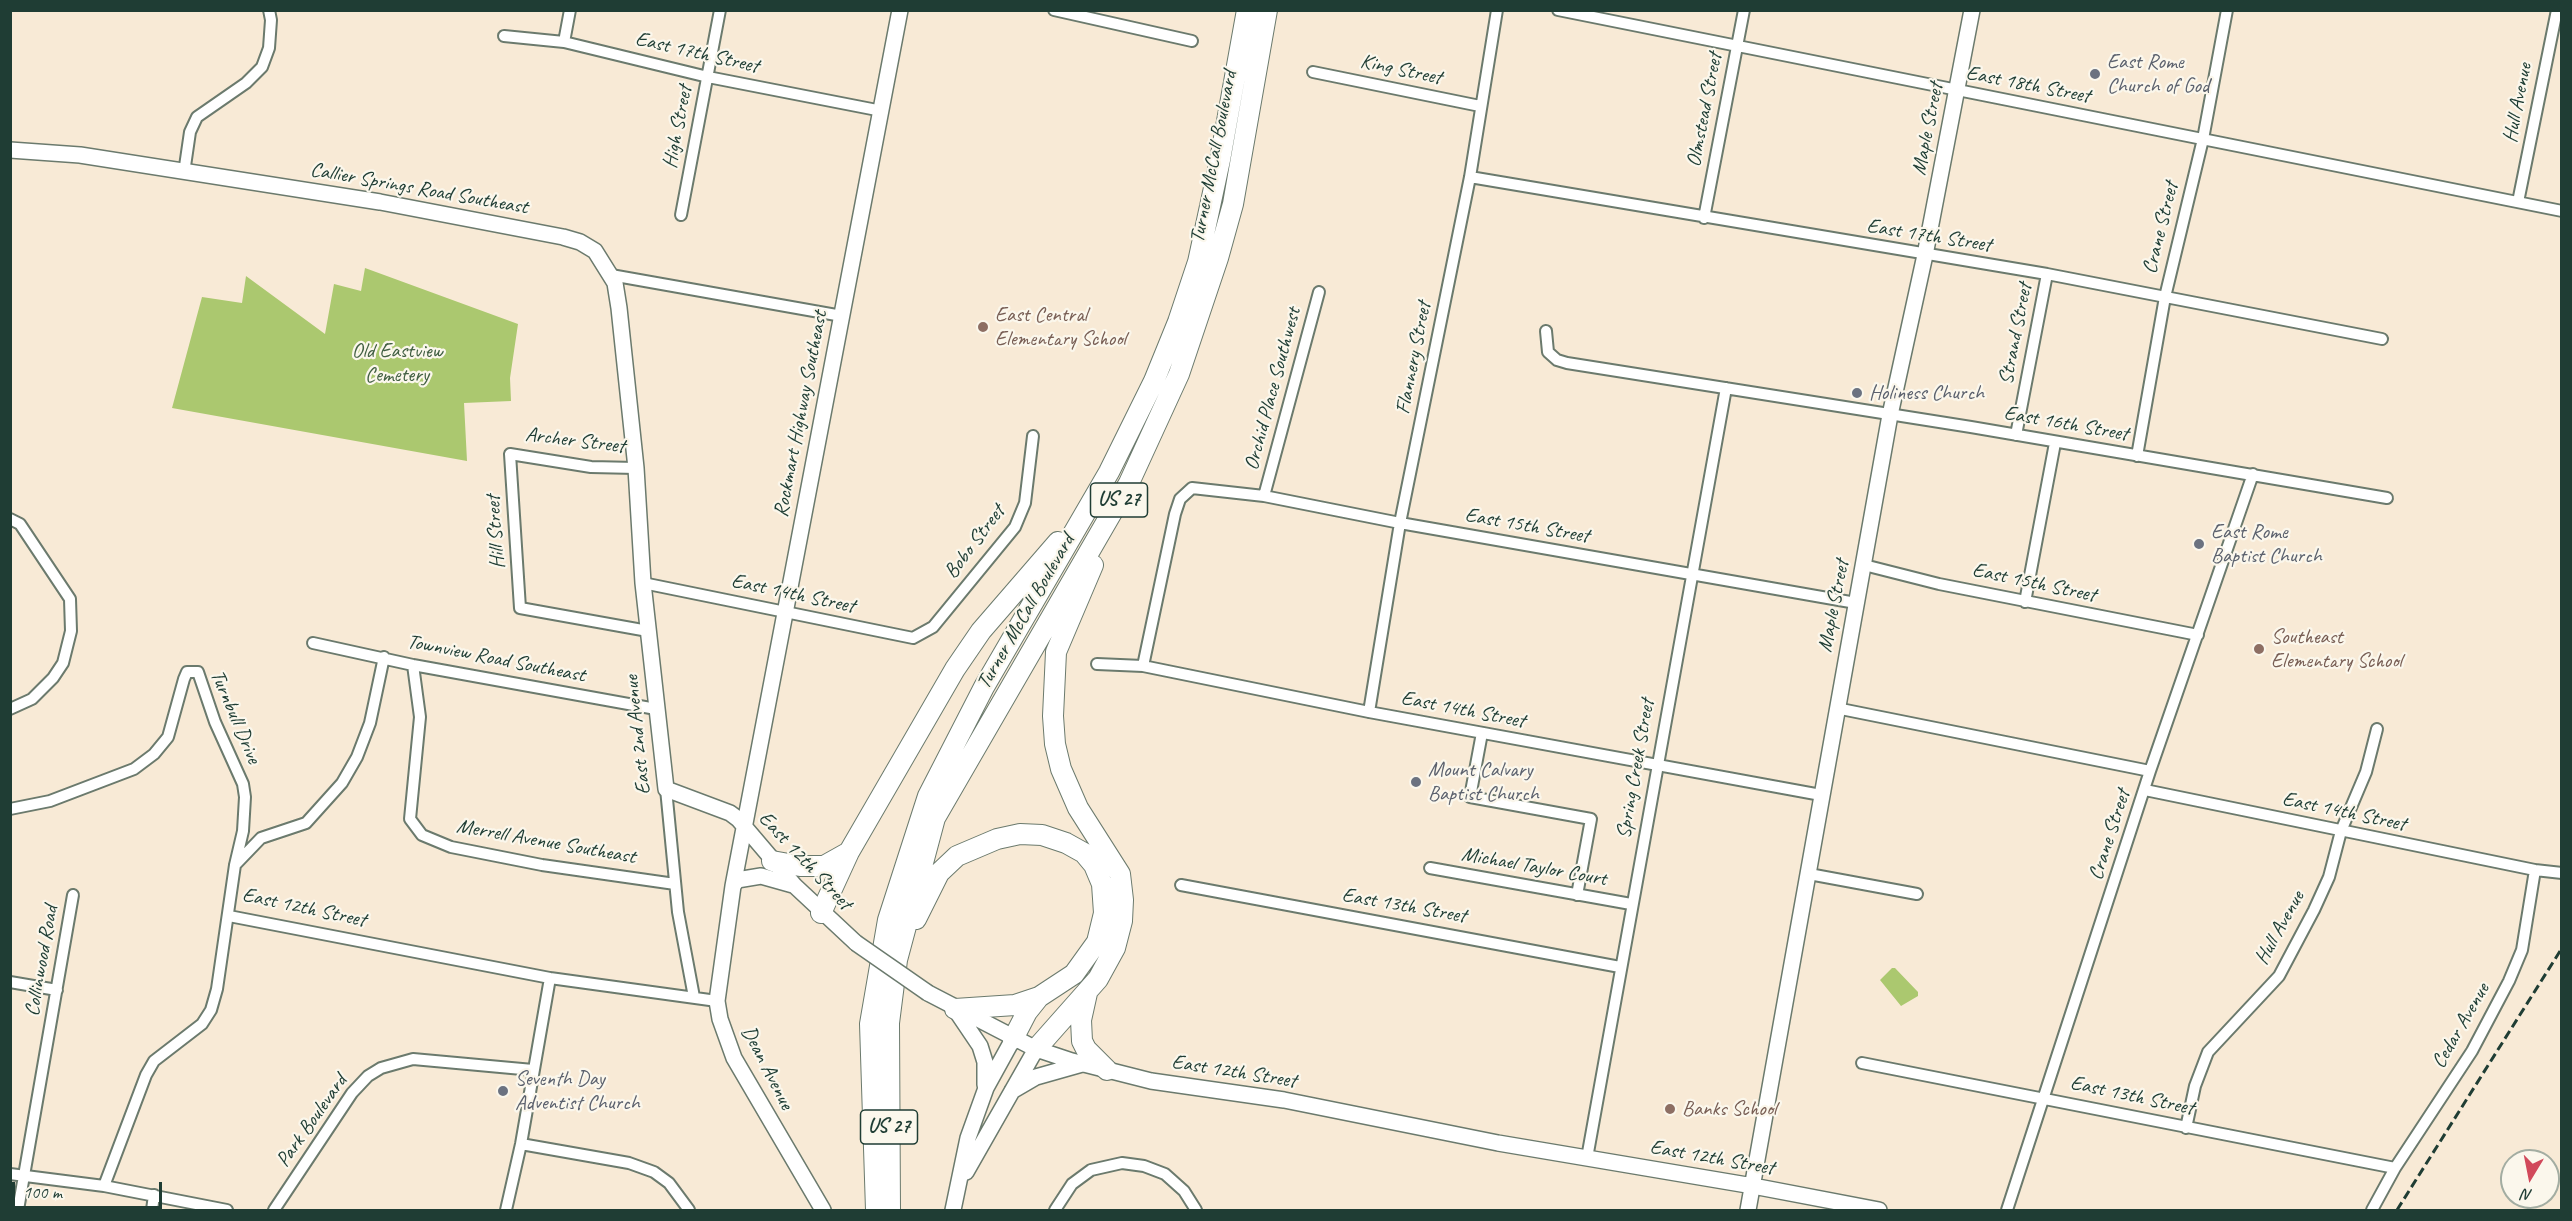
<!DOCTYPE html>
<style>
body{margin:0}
#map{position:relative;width:2572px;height:1221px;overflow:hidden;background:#f8ead6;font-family:Caveat,sans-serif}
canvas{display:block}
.frame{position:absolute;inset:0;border:12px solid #1f3d34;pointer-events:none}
.north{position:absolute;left:2500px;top:1149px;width:60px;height:60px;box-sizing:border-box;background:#fbf7ec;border:2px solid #a3ada2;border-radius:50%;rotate:190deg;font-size:16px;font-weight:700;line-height:24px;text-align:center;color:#1f3d34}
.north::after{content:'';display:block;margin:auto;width:21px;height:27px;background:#d1495b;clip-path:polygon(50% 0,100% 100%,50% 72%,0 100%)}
.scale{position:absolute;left:12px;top:1182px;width:150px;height:27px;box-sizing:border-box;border:3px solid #1f3d34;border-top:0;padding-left:8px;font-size:18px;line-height:21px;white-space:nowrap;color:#1f3d34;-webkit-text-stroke:4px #fbf7ec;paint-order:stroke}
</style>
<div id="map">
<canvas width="2572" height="1221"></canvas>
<div class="frame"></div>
<div class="north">N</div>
<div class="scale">100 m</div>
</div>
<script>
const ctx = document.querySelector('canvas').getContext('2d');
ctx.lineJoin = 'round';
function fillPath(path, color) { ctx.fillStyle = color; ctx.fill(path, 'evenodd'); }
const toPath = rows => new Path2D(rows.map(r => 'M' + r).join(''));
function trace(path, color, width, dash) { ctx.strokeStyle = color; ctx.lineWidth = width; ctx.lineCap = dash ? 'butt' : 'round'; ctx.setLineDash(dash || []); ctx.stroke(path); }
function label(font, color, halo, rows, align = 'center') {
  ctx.font = font + ' Caveat,sans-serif'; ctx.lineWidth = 4.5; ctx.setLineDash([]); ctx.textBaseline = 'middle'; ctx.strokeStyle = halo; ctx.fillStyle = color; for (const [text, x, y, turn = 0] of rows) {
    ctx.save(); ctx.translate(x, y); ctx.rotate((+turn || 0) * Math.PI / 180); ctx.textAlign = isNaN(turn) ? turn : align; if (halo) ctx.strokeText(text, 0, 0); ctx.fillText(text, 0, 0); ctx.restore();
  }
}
const green = toPath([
 [365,268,518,324,510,378,511,401,464,403,467,461,172,408,202,297,242,303,246,276,325,334,334,284,361,291],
 [1892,968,1895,968,1918,992,1918,996,1901,1006,1880,980]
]);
const street = toPath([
 [1054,10,1192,41],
 [1558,10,2562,211],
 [504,36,564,42,708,77,882,111],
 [564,42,570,10],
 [1313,72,1480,106],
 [184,173,190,132,197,117,246,83,262,67,269,48,271,20,269,10],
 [1470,177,2047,274,2382,339],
 [2518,202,2557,10],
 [681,215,720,10],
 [1704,218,1744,10],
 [611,275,842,316],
 [1546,331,1548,352,1557,360,1567,363,1971,427,2387,498],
 [2016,435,2047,274],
 [2137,456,2165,297,2203,139,2227,10],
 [636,468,591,467,510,454,520,608,648,631],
 [1264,496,1319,292],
 [10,519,20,524,70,599,71,631,63,663,53,678,32,699,10,709],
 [1864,565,1939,584,2198,635],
 [643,583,913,638,933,627,1015,527,1025,503,1033,436],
 [2025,602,2055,443],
 [313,643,413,665,656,709],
 [1097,664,1143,666,1369,712,1821,795],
 [413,665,420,717,410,819,422,835,451,847,542,865,675,884],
 [1143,666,1175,514,1180,499,1192,488,1264,496,1400,523,1856,603],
 [1836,708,2150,771],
 [1369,712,1400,523,1470,177,1497,10],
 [1482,733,1470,797,1591,819,1577,895],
 [666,789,678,912,694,997],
 [2145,790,2535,870,2562,873],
 [10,809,50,801,134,769,154,754,168,737,184,679,187,672,198,672,215,722,243,784,245,797,243,831,235,865,217,989,211,1010,202,1024,154,1061,146,1075,104,1186],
 [235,865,261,838,306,823,342,783,357,757,370,723,384,657],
 [1430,868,1631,904],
 [1809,874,1917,894],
 [1181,885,1620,967],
 [229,916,550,978,717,1001],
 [10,982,57,990],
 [1862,1063,2395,1168],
 [2186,1128,2195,1086,2208,1052,2279,976,2314,910,2329,877,2341,831,2366,772,2377,729],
 [521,1144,629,1163,654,1172,669,1183,689,1210],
 [1587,1158,1726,388],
 [10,1174,104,1186,227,1210],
 [18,1210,73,895],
 [152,1210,154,1195],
 [274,1210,352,1093,368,1076,381,1068,413,1059,533,1070],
 [506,1210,521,1144,550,978],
 [1055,1210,1072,1184,1091,1170,1122,1163,1144,1166,1165,1174,1184,1191,1196,1210],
 [2007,1210,2150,771,2253,474],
 [2372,1210,2395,1168,2472,1051,2509,981,2522,950,2535,870]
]);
const secondary = toPath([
 [10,150,80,155,380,202,563,237,580,242,595,251,615,283,619,308,636,468,643,583,666,789,730,813,738,819,795,886,856,943],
 [733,886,737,880,761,876,793,885],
 [928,993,1036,1049,1072,1061,1151,1081,1284,1100,1498,1143,1753,1186,1879,1210],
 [955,1009,980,1046,985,1062,985,1085],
 [1012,1091,1036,1077,1082,1064],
 [966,1172,1036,1049],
 [823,1210,734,1058,720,1019,717,1001,733,886,900,10],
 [953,1210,968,1138,986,1088,1013,1039],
 [1748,1210,1890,415,1925,255,1972,10]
]);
const highway = toPath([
 [772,861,800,866,824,866,849,852],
 [821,913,849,852,955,669,981,631,1058,542],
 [916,919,939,873,957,856,997,839,1020,834,1042,835,1066,843,1084,853,1094,865,1102,884,1104,913,1097,942,1074,974,1039,997,1015,1005,955,1009],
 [1087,993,1081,1020,1082,1041,1086,1049,1107,1070],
 [1013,1039,1027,1012,1039,997],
 [1036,1049,1098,979,1115,948,1122,921,1123,900,1120,874,1078,808,1061,769,1055,744,1053,716,1056,652,1093,565],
 [876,1210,870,1024,888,920,928,796,984,687,1109,472,1154,381,1178,322,1198,262,1220,160,1247,10],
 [890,1210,889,1023,897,960,935,818,1129,483,1179,374,1218,258,1233,204,1267,10]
]);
const rail = toPath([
 [2397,1210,2562,948]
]);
const secondaryBridge = toPath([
 [856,943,928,993]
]);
const markers = [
 [2095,74,6,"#6b7280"],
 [983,327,6,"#8d6e63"],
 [1857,393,6,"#6b7280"],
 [2199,544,6,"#6b7280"],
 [2259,649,6,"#8d6e63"],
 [1416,782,6,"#6b7280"],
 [503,1091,6,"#6b7280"],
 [1670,1109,6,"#8d6e63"]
];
const shields = [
 [1119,500,57],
 [889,1127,57]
];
const shieldNames = [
 ["US 27",1119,500],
 ["US 27",889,1127]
];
const streetNames = [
 ["East 17th Street",697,53,13],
 ["King Street",1401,70,12],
 ["East 18th Street",2028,85,11],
 ["Hull Avenue",2518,103,-79],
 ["Olmstead Street",1705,110,-79],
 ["High Street",678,127,-79],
 ["Maple Street",1928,129,-79],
 ["Turner McCall Boulevard",1214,157,-79],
 ["Callier Springs Road Southeast",419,189,10],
 ["Crane Street",2161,228,-76],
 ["East 17th Street",1929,236,9],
 ["Strand Street",2016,334,-79],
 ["Flannery Street",1414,358,-79],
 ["Orchid Place Southwest",1273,389,-75],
 ["Rockmart Highway Southeast",801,414,-79],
 ["East 16th Street",2066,424,10],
 ["Archer Street",575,441,7],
 ["East 15th Street",1527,526,10],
 ["Hill Street",496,532,-94],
 ["Bobo Street",975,542,-53],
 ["East 15th Street",2034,583,12],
 ["East 14th Street",793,594,12],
 ["Maple Street",1834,606,-79],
 ["Turner McCall Boulevard",1026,612,-60],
 ["Townview Road Southeast",496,659,11],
 ["East 14th Street",1463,710,11],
 ["Turnbull Drive",235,717,67],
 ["East 2nd Avenue",638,735,-96],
 ["Spring Creek Street",1636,769,-80],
 ["East 14th Street",2344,812,12],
 ["Crane Street",2110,835,-72],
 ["Merrell Avenue Southeast",546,842,10],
 ["East 12th Street",805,861,47],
 ["Michael Taylor Court",1534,867,10],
 ["East 13th Street",1404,906,10],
 ["East 12th Street",304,908,12],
 ["Hull Avenue",2280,928,-61],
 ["Collinwood Road",42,961,-80],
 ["Cedar Avenue",2461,1026,-60],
 ["Dean Avenue",767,1068,63],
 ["East 12th Street",1234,1072,9],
 ["East 13th Street",2132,1096,12],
 ["Park Boulevard",312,1121,-55],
 ["East 12th Street",1712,1158,10]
];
const worshipNames = [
 ["East Rome",2107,62],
 ["Church of God",2107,86],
 ["Holiness Church",1869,393],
 ["East Rome",2211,532],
 ["Baptist Church",2211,556],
 ["Mount Calvary",1428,770],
 ["Baptist Church",1428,794],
 ["Seventh Day",515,1079],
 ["Adventist Church",515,1103]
];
const educationNames = [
 ["East Central",995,315],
 ["Elementary School",995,339],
 ["Southeast",2271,637],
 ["Elementary School",2271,661],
 ["Banks School",1682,1109]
];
const parkNames = [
 ["Old Eastview",397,351],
 ["Cemetery",397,375]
];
fillPath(green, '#abc86f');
trace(street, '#6b7a6d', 14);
trace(secondary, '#6b7a6d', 18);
trace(highway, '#6b7a6d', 22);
trace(street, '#fff', 10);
trace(secondary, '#fff', 15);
trace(highway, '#fff', 20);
trace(rail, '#1f3d34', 3, [9, 4.5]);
trace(secondaryBridge, '#6b7a6d', 18, []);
trace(secondaryBridge, '#fff', 15);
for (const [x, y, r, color] of markers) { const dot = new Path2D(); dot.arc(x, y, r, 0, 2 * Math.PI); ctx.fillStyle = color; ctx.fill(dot); trace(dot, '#fbf7ec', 2); }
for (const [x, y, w] of shields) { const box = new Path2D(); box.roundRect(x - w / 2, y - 17, w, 34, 4.5); ctx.fillStyle = '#fbf7ec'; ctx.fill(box); trace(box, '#1f3d34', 1.5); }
label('bold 20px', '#1f3d34', null, shieldNames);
label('21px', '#1f3d34', '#fbf7ec', streetNames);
label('21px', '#5b616d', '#fbf7ec', worshipNames, 'left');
label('21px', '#785e54', '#fbf7ec', educationNames, 'left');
label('21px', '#426043', '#fbf7ec', parkNames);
</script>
